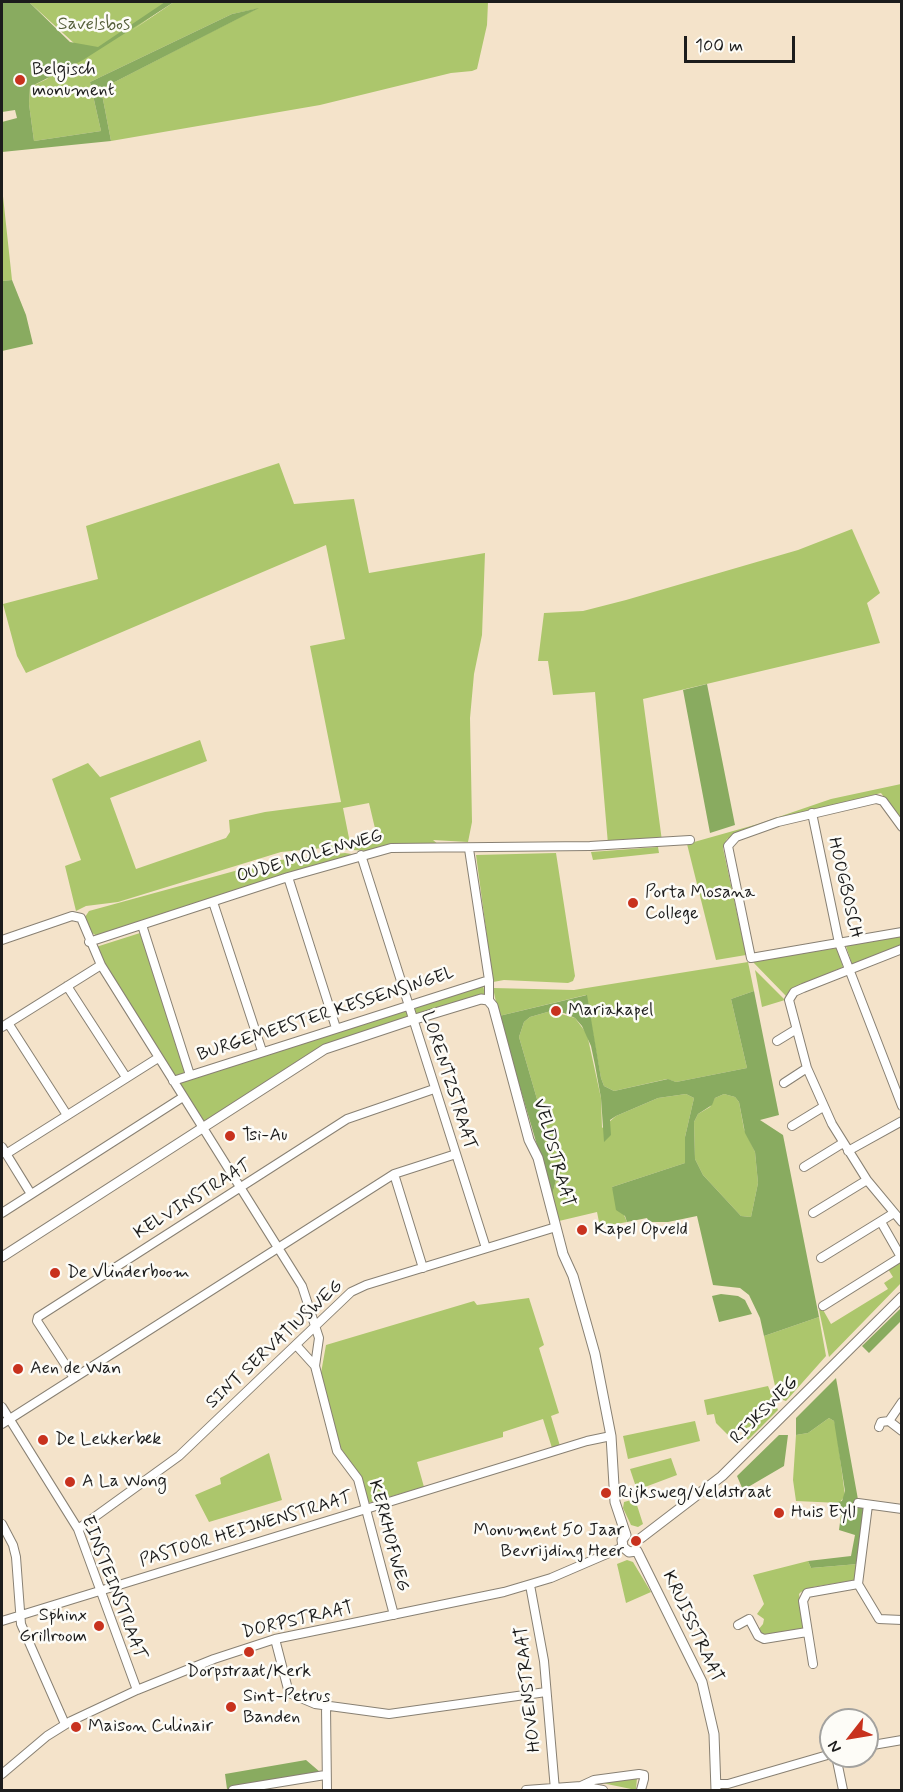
<!DOCTYPE html>
<style>
body{margin:0}
#map{position:relative;width:903px;height:1792px;overflow:hidden;background:#f4e3ca;font-family:Mynerve,sans-serif}
canvas{display:block}
.frame{position:absolute;inset:0;border:3px solid #1c1c1c;pointer-events:none}
.north{position:absolute;left:819px;top:1708px;width:60px;height:60px;box-sizing:border-box;background:#fdfcf7;border:2px solid #a3a29f;border-radius:50%;rotate:239deg;font-size:16px;font-weight:700;line-height:24px;text-align:center;color:#1c1c1c}
.north::after{content:'';display:block;margin:auto;width:21px;height:27px;background:#c8321e;clip-path:polygon(50% 0,100% 100%,50% 72%,0 100%)}
.scale{position:absolute;left:684px;top:36px;width:111px;height:27px;box-sizing:border-box;border:3px solid #1c1c1c;border-top:0;padding-left:8px;font-size:18px;line-height:21px;white-space:nowrap;color:#1c1c1c;-webkit-text-stroke:4px #fdfcf7;paint-order:stroke}
</style>
<div id="map">
<canvas width="903" height="1792"></canvas>
<div class="frame"></div>
<div class="north">N</div>
<div class="scale">100 m</div>
</div>
<script>
const ctx = document.querySelector('canvas').getContext('2d');
ctx.lineJoin = 'round';
function fillPath(path, color) { ctx.fillStyle = color; ctx.fill(path, 'evenodd'); }
const toPath = rows => new Path2D(rows.map(r => 'M' + r).join(''));
function trace(path, color, width, dash) { ctx.strokeStyle = color; ctx.lineWidth = width; ctx.lineCap = dash ? 'butt' : 'round'; ctx.setLineDash(dash || []); ctx.stroke(path); }
function label(font, color, halo, rows, align = 'center') {
  ctx.font = font + ' Mynerve,sans-serif'; ctx.lineWidth = 5; ctx.setLineDash([]); ctx.textBaseline = 'middle'; ctx.strokeStyle = halo; ctx.fillStyle = color; for (const [text, x, y, turn = 0] of rows) {
    ctx.save(); ctx.translate(x, y); ctx.rotate((+turn || 0) * Math.PI / 180); ctx.textAlign = isNaN(turn) ? turn : align; if (halo) ctx.strokeText(text, 0, 0); ctx.fillText(text, 0, 0); ctx.restore();
  }
}
const green = toPath([
 [29,2,172,2,131,31,174,2,488,2,487,25,477,69,472,71,451,73,320,105,111,141,101,89,256,9,232,14,90,82,101,131,34,141,29,104,30,87,47,79,76,45],
 [2,187,12,280,2,281],
 [279,463,294,504,354,499,369,573,485,553,482,635,474,674,470,718,472,822,468,842,433,840,439,845,368,851,323,848,281,852,118,902,86,906,76,911,65,866,81,860,52,779,88,763,100,777,200,740,207,761,110,798,136,869,226,838,230,832,229,820,265,812,341,802,310,646,345,639,326,545,26,673,17,656,3,604,98,579,86,526],
 [369,803,378,841,350,843,343,808],
 [852,529,880,593,867,603,880,643,643,699,662,841,608,844,595,692,553,695,548,661,538,661,544,613,583,611,626,600,798,550],
 [901,784,901,820,881,793,776,820,727,839,723,848,746,955,716,960,687,844,758,824,831,799],
 [658,847,659,853,593,860,591,852],
 [345,853,358,855,97,936,89,931,85,917,89,911,271,861],
 [556,853,575,976,573,981,568,983,504,980,493,982,476,855],
 [140,933,187,1073,175,1078,100,959,96,947],
 [901,936,901,945,852,964,846,946],
 [837,948,843,967,790,990,786,996,752,961],
 [748,962,754,991,731,999,747,1068,676,1082,667,1079,614,1091,604,1086,601,1078,586,995,499,1016,493,988,574,990],
 [755,970,785,1000,762,1007],
 [483,985,485,995,414,1016,411,1007],
 [406,1009,409,1018,342,1040,203,1124,178,1083],
 [551,1011,575,1018,587,1034,601,1098,602,1128,616,1116,658,1098,686,1094,694,1098,685,1137,685,1163,612,1187,627,1222,600,1227,597,1212,559,1221,552,1196,556,1180,539,1121,541,1113,519,1037,524,1022,530,1017],
 [724,1094,735,1097,739,1102,744,1129,755,1152,758,1183,751,1217,741,1216,703,1175,695,1159,694,1122,698,1114,710,1107,715,1098],
 [901,1261,901,1283,829,1357,819,1310,822,1308,831,1324,888,1289,884,1283,893,1277,888,1269],
 [529,1298,544,1345,539,1348,559,1413,551,1416,560,1446,552,1448,543,1419,503,1432,503,1437,417,1462,424,1487,368,1503,361,1478,340,1447,321,1373,326,1345,474,1301,477,1305],
 [819,1317,826,1356,786,1401,783,1400,775,1386,764,1336],
 [768,1386,778,1410,748,1440,739,1429,729,1436,716,1423,714,1414,707,1415,704,1400],
 [829,1418,834,1421,836,1427,845,1496,839,1503,796,1501,793,1480,796,1435,808,1433],
 [695,1421,700,1441,628,1459,623,1436],
 [269,1453,282,1500,209,1522,195,1495,221,1484,220,1478],
 [671,1458,677,1475,637,1490,630,1469],
 [635,1499,643,1524,638,1527,631,1525,623,1508,624,1502],
 [627,1560,633,1562,651,1592,626,1603,617,1564],
 [808,1561,811,1568,858,1564,855,1580,813,1587,801,1592,799,1594,804,1625,801,1630,765,1637,761,1635,758,1630,763,1624,764,1619,757,1614,764,1604,753,1575],
 [637,1777,636,1790,602,1783,603,1782]
]);
const forest = toPath([
 [2,2,29,2,70,42,98,47,165,2,174,2,83,60,30,87,29,104,34,141,101,131,90,82,232,14,259,8,101,89,111,141,2,152,2,122,17,118,15,110,2,112],
 [12,280,26,315,33,344,2,351,2,281],
 [707,684,735,825,710,833,683,690],
 [754,991,779,1115,760,1120,783,1135,819,1317,764,1336,760,1318,749,1295,740,1288,713,1285,697,1216,668,1222,649,1222,647,1218,627,1222,625,1216,616,1210,612,1187,685,1163,685,1137,694,1098,686,1094,658,1098,616,1116,610,1120,611,1135,604,1142,601,1098,595,1065,591,1046,582,1026,575,1018,564,1013,551,1011,530,1017,524,1022,519,1037,541,1113,539,1121,556,1180,552,1196,499,1016,587,995,601,1078,604,1086,614,1091,668,1079,676,1082,747,1068,731,999],
 [724,1094,735,1097,739,1102,745,1133,755,1152,758,1183,751,1217,741,1216,703,1175,695,1159,694,1122,698,1114,712,1105,715,1098],
 [721,1294,738,1296,745,1300,752,1314,719,1322,712,1296],
 [901,1308,901,1321,869,1353,862,1346],
 [836,1378,859,1505,865,1508,858,1564,811,1568,808,1561,851,1556,855,1535,839,1530,841,1515,832,1506,832,1503,842,1501,845,1491,834,1421,829,1418,808,1433,796,1435,796,1418],
 [779,1435,788,1435,784,1466,743,1490,737,1476],
 [306,1760,320,1772,227,1789,225,1774]
]);
const minor = toPath([
 [812,813,839,943,902,1106],
 [902,827,883,801,876,799,778,822,736,837,728,846,751,958,902,932],
 [469,849,489,980,489,1001],
 [361,855,486,1248],
 [288,877,336,1028],
 [213,902,262,1051],
 [142,925,190,1075],
 [2,940,72,916,81,918,101,965,302,1286,319,1338,315,1366,337,1451,358,1479,394,1615],
 [89,942,288,877,391,848,590,846,690,840],
 [902,949,803,988,794,992,789,1000,807,1068,832,1124,867,1180,902,1222],
 [67,986,126,1077],
 [8,1023,67,1115],
 [2,1027,101,965],
 [777,1041,795,1030],
 [173,1081,489,980],
 [784,1083,807,1068],
 [792,1126,823,1107],
 [2,1147,31,1194],
 [848,1151,902,1121],
 [6,1154,158,1058],
 [804,1167,843,1143],
 [394,1174,423,1268],
 [2,1213,183,1097],
 [813,1213,867,1180],
 [821,1258,894,1213],
 [823,1306,901,1257,881,1222],
 [296,1345,315,1366],
 [74,1378,37,1321,38,1317,347,1119,434,1089],
 [902,1402,889,1421,902,1431],
 [2,1407,78,1529,137,1690],
 [2,1424,394,1174,456,1154],
 [879,1427,881,1422,889,1421],
 [858,1503,902,1509],
 [2,1524,13,1545,16,1557,21,1624,65,1724],
 [78,1529,179,1456,351,1292,366,1285,556,1227],
 [858,1584,868,1505],
 [530,1585,544,1661,555,1790],
 [2,1621,587,1441,611,1436],
 [738,1625,749,1619,758,1636,764,1639,807,1632],
 [275,1639,289,1693,315,1704,389,1714,546,1692],
 [813,1664,803,1601,807,1593,858,1584,879,1619,902,1620],
 [326,1706,327,1790],
 [867,1746,902,1740],
 [836,1756,843,1790],
 [2,1774,47,1736,71,1721,137,1690,214,1659,275,1639,504,1592,551,1578,623,1547],
 [717,1784,728,1784,831,1754],
 [581,1786,594,1780,639,1774,644,1775,644,1779,641,1790],
 [233,1790,325,1775],
 [526,1790,581,1786,603,1790]
]);
const tertiary = toPath([
 [2,1257,325,1049,412,1020,481,999,488,1000,493,1006,529,1140,538,1158,563,1254,573,1276,595,1354,611,1436,615,1502,626,1535],
 [626,1535,622,1540,623,1547,629,1552,637,1551],
 [641,1538,722,1476,902,1297],
 [637,1551,702,1682,714,1734,716,1790]
]);
const markers = [
 [20,80,6,"#c8321e"],
 [633,903,6,"#c8321e"],
 [556,1011,6,"#c8321e"],
 [230,1136,6,"#c8321e"],
 [582,1230,6,"#c8321e"],
 [55,1273,6,"#c8321e"],
 [18,1369,6,"#c8321e"],
 [43,1440,6,"#c8321e"],
 [70,1482,6,"#c8321e"],
 [606,1493,6,"#c8321e"],
 [779,1513,6,"#c8321e"],
 [636,1541,6,"#c8321e"],
 [99,1626,6,"#c8321e"],
 [249,1652,6,"#c8321e"],
 [231,1707,6,"#c8321e"],
 [76,1727,6,"#c8321e"]
];
const parkNames = [
 ["Savelsbos",94,25]
];
const poiNames = [
 ["Belgisch",32,70],
 ["monument",32,91],
 ["Porta Mosana",645,893],
 ["College",645,914],
 ["Mariakapel",568,1011],
 ["Tsi-Au",242,1136],
 ["Kapel Opveld",594,1230],
 ["De Vlinderboom",67,1273],
 ["Aen de Wan",30,1369],
 ["De Lekkerbek",55,1440],
 ["A La Wong",82,1482],
 ["Rijksweg/Veldstraat",618,1493],
 ["Huis Eyll",791,1513],
 ["Monument 50 Jaar",624,1531,"right"],
 ["Bevrijding Heer",624,1552,"right"],
 ["Sphinx",87,1616,"right"],
 ["Grillroom",87,1637,"right"],
 ["Dorpstraat/Kerk",249,1672,"center"],
 ["Sint-Petrus",243,1697],
 ["Banden",243,1718],
 ["Maison Culinair",88,1727]
];
const streetNames = [
 ["OUDE MOLENWEG",310,857,-16],
 ["HOOGBOSCH",844,888,77],
 ["BURGEMEESTER KESSENSINGEL",326,1015,-18],
 ["LORENTZSTRAAT",448,1081,72],
 ["VELDSTRAAT",553,1153,74],
 ["KELVINSTRAAT",193,1200,-32],
 ["SINT SERVATIUSWEG",275,1345,-43],
 ["RIJKSWEG",765,1411,-45],
 ["PASTOOR HEIJNENSTRAAT",246,1530,-17],
 ["KERKHOFWEG",388,1536,75],
 ["EINSTEINSTRAAT",113,1588,69],
 ["DORPSTRAAT",298,1621,-13],
 ["KRUISSTRAAT",692,1627,65],
 ["HOVENSTRAAT",529,1689,-96]
];
fillPath(green, '#acc66c');
fillPath(forest, '#89ab60');
trace(minor, '#888073', 10);
trace(tertiary, '#888073', 11);
trace(minor, '#fff', 8);
trace(tertiary, '#fff', 9);
for (const [x, y, r, color] of markers) { const dot = new Path2D(); dot.arc(x, y, r, 0, 2 * Math.PI); ctx.fillStyle = color; ctx.fill(dot); trace(dot, '#fdfcf7', 2); }
label('18px', '#56603c', '#fdfcf7', parkNames);
label('18px', '#1c1c1c', '#fdfcf7', poiNames, 'left');
label('18px', '#1c1c1c', '#fdfcf7', streetNames);
</script>
